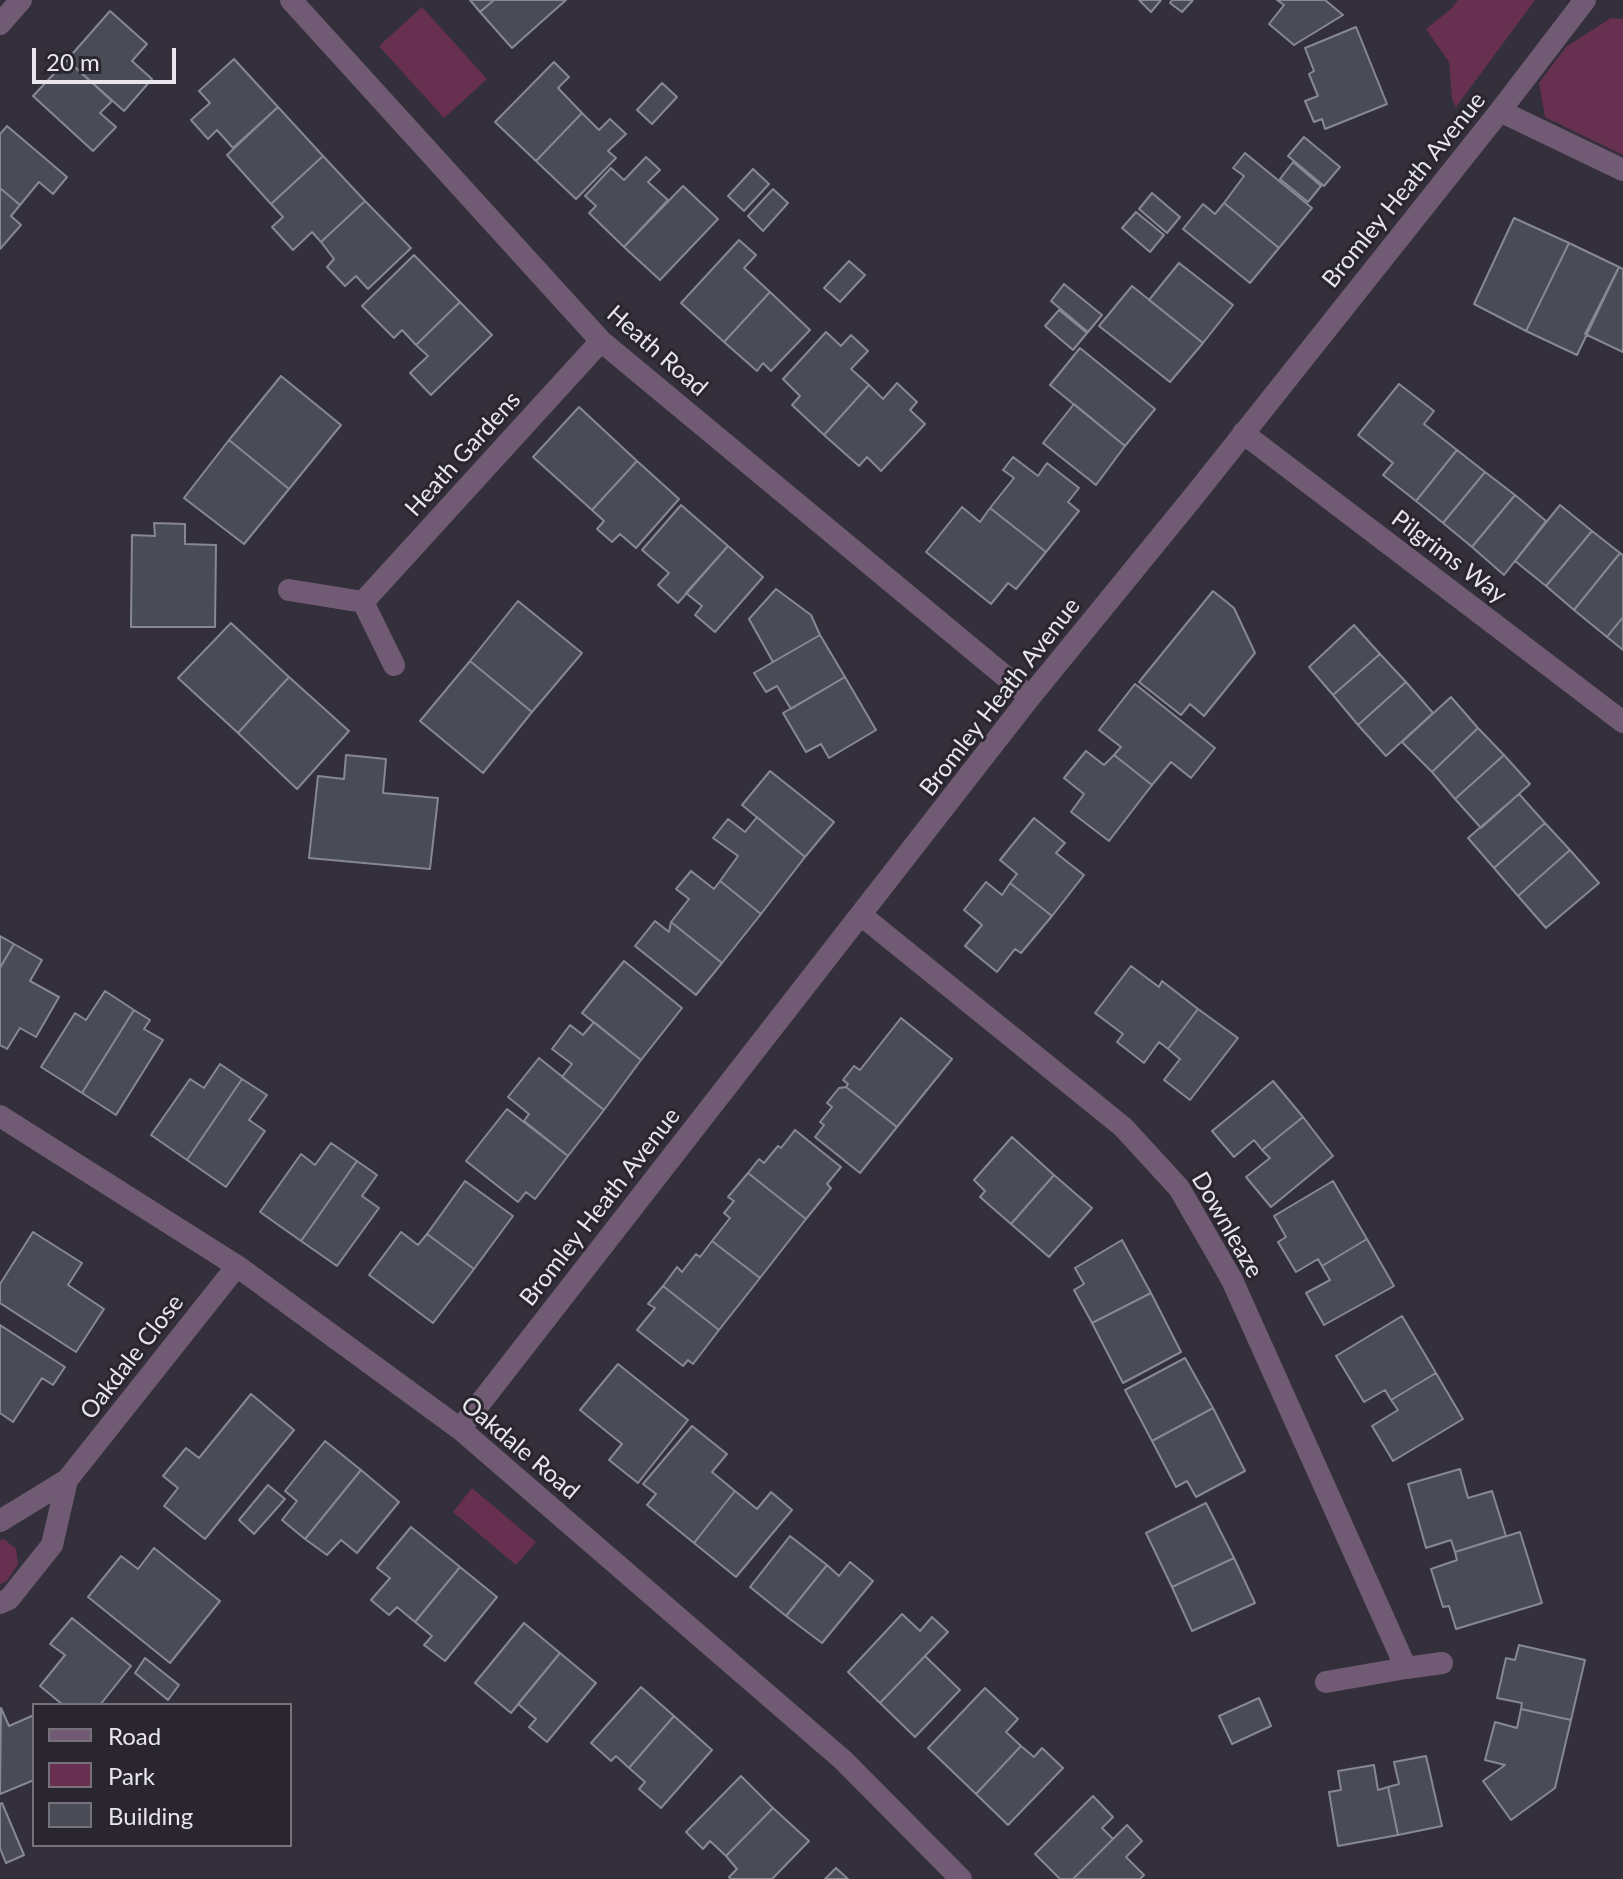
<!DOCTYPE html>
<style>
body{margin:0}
#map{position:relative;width:1623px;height:1879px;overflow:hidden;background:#34303b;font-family:Lato,sans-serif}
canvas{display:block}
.legend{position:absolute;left:32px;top:1703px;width:260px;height:144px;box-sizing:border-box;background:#2a2630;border:2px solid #76727b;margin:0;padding:10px 14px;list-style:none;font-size:24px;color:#e8e5ec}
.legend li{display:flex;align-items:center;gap:16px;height:40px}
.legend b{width:40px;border:2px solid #76727b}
.scale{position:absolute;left:32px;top:48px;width:144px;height:36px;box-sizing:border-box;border:4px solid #e8e5ec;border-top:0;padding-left:10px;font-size:24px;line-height:28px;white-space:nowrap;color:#e8e5ec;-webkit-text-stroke:6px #2a2630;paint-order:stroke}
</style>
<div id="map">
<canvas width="1623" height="1879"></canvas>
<ul class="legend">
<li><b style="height:10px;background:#715a73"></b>Road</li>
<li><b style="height:22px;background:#683050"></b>Park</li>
<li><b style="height:22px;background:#494b56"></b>Building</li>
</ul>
<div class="scale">20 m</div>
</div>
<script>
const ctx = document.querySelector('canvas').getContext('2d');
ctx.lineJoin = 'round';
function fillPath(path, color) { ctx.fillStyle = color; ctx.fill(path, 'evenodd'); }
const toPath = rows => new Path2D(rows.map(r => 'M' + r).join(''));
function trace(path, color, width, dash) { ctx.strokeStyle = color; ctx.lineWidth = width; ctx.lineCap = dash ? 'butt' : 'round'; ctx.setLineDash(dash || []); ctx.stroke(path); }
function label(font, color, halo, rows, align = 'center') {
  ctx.font = font + ' Lato,sans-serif'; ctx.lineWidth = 6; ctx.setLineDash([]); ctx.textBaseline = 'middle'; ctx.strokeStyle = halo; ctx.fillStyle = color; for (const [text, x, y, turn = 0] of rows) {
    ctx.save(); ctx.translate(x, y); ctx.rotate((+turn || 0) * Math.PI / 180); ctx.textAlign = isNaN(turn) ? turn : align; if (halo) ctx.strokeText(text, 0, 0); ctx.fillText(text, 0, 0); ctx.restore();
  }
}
const green = toPath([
 [1458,0,1535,0,1456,107,1452,99,1449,62,1426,29,1451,9],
 [422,7,487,79,444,118,379,46],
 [1611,18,1623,19,1623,155,1545,117,1539,83,1566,47],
 [472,1488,536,1542,516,1565,453,1512],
 [4,1539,16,1549,18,1564,6,1582,0,1584,0,1541]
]);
const building = toPath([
 [470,0,494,0,480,12,470,0],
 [494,0,566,0,512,48,480,12,494,0],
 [1139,0,1161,0,1151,12,1139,0],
 [1172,0,1193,0,1182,12,1170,3,1172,0],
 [1277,0,1325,0,1343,15,1294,45,1269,24,1284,5,1277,0],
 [110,11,147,44,132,61,152,79,124,111,67,60,110,11],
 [1356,27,1387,104,1325,129,1322,119,1314,122,1305,101,1318,96,1309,74,1314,71,1305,48,1356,27],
 [234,59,278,107,233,148,217,130,208,139,191,120,210,103,199,91,234,59],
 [67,60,112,101,100,113,116,127,93,151,33,96,67,60],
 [554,62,569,77,558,88,582,113,536,161,495,122,554,62],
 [662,83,677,97,652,124,637,110,662,83],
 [278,107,323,156,271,204,227,155,278,107],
 [582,113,599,130,610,119,626,134,608,151,616,158,576,199,536,161,582,113],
 [7,126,67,177,53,194,39,182,20,205,0,188,0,134,7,126],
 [1304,137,1340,167,1324,186,1288,156,1304,137],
 [1245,153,1312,208,1279,248,1224,203,1244,176,1233,168,1245,153],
 [323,156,365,201,321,242,312,232,293,250,272,227,283,217,271,204,323,156],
 [646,157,660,170,648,182,668,200,624,247,589,213,596,206,585,196,611,168,624,180,646,157],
 [1293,162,1321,186,1308,202,1280,179,1293,162],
 [753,169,769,184,744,211,728,196,753,169],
 [683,186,718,219,660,280,624,247,683,186],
 [0,188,20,205,11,216,21,225,0,249,0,188],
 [773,189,788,203,763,231,748,216,773,189],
 [1152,193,1180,217,1167,233,1139,209,1152,193],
 [365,201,411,248,368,289,356,276,345,286,327,267,334,259,321,242,365,201],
 [1224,203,1279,248,1250,283,1183,229,1203,204,1215,214,1224,203],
 [1136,212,1164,235,1150,252,1122,228,1136,212],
 [1514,218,1569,243,1526,331,1474,304,1514,218],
 [739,240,756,255,744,268,770,292,724,342,681,303,739,240],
 [1569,243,1619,267,1577,355,1526,331,1569,243],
 [414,255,460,302,416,345,402,330,394,338,362,306,414,255],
 [849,261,865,275,840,302,824,288,849,261],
 [1179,263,1233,305,1203,343,1149,300,1179,263],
 [1619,267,1623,269,1623,352,1585,334,1619,267],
 [1064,284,1102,315,1088,332,1051,301,1064,284],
 [1132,286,1203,343,1170,382,1099,326,1132,286],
 [770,292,810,330,771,371,763,363,757,371,724,342,770,292],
 [460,302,492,335,431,395,410,373,428,356,416,345,460,302],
 [1059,310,1087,333,1073,350,1045,326,1059,310],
 [826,332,841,346,851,335,868,351,851,369,869,385,824,435,792,405,800,396,783,379,826,332],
 [1080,348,1155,409,1125,446,1050,385,1080,348],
 [281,376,341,425,289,489,229,440,281,376],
 [897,383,917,402,910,410,925,424,881,471,867,457,859,466,824,435,869,385,883,399,897,383],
 [1399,384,1434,411,1424,424,1457,450,1416,501,1383,475,1393,463,1358,435,1399,384],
 [1074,404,1125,446,1096,485,1043,443,1074,404],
 [579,407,637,461,592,510,533,457,579,407],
 [229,440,289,489,244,544,184,498,229,440],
 [1457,450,1485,472,1443,523,1416,501,1457,450],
 [1013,457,1038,476,1047,463,1079,488,1068,502,1079,511,1046,552,990,508,1014,478,1003,470,1013,457],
 [637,461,679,499,636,548,620,534,612,542,597,529,604,521,592,510,637,461],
 [1485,472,1515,495,1472,547,1443,523,1485,472],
 [1515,495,1546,521,1504,575,1472,547,1515,495],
 [681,505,728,546,678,603,658,585,669,573,642,550,681,505],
 [1560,505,1592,531,1546,586,1515,561,1560,505],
 [962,507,980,522,990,508,1046,552,1016,589,1008,583,991,604,926,552,962,507],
 [154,523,185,524,185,544,216,545,215,627,131,627,132,535,155,536,154,523],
 [1592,531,1620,553,1574,610,1546,586,1592,531],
 [728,546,763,577,715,632,695,615,702,606,686,593,728,546],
 [1620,553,1623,555,1623,617,1607,637,1574,610,1620,553],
 [776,589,811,615,820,635,773,662,749,619,776,589],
 [1213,591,1234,608,1255,653,1204,716,1190,704,1181,715,1139,682,1213,591],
 [518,601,582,653,532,712,470,661,518,601],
 [1623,617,1623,650,1607,637,1623,617],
 [231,623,289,677,238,733,178,678,231,623],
 [1354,625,1380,654,1333,695,1309,667,1354,625],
 [820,635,845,677,791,709,777,686,766,692,754,673,820,635],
 [1380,654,1406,682,1358,725,1333,695,1380,654],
 [470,661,532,712,483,773,420,721,470,661],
 [289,677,349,731,297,789,238,733,289,677],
 [845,677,876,730,829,758,821,744,806,752,783,713,845,677],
 [1406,682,1433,713,1386,756,1358,725,1406,682],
 [1135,684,1215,748,1191,778,1171,762,1152,785,1114,755,1121,747,1099,730,1135,684],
 [1451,697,1478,728,1432,772,1402,742,1451,697],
 [1478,728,1504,755,1455,799,1432,772,1478,728],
 [1086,751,1104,765,1114,755,1152,785,1109,841,1071,812,1084,794,1064,778,1086,751],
 [346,755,386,759,383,793,438,798,430,869,309,858,318,776,344,779,346,755],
 [1504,755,1530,784,1481,828,1455,799,1504,755],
 [770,771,834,822,805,857,742,805,770,771],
 [1519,794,1545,823,1494,868,1468,838,1519,794],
 [757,817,805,857,761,914,720,881,738,856,713,838,728,819,745,832,757,817],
 [1034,818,1065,843,1056,853,1084,875,1052,916,1010,883,1017,874,1000,860,1034,818],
 [1545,823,1570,850,1518,896,1494,868,1545,823],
 [1570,850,1599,883,1546,928,1518,896,1570,850],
 [691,871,714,889,720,881,761,914,722,963,671,922,689,899,676,889,691,871],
 [986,882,1002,895,1010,883,1052,916,1021,953,1015,949,997,972,965,946,982,925,964,910,986,882],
 [655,921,669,932,671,922,722,963,696,995,635,946,655,921],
 [0,936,14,944,0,968,0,936],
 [14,944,42,960,30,981,59,997,36,1037,20,1028,7,1049,0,1045,0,968,14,944],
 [624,961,682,1008,641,1060,582,1013,624,961],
 [1131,966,1159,987,1162,981,1198,1009,1168,1049,1159,1042,1144,1063,1117,1042,1123,1034,1095,1013,1131,966],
 [105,991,134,1010,82,1093,41,1067,75,1013,86,1020,105,991],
 [1198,1009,1238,1038,1190,1100,1164,1080,1180,1059,1168,1049,1198,1009],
 [134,1010,150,1020,144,1029,163,1040,116,1115,82,1093,134,1010],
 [901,1018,952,1059,897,1127,846,1087,848,1084,843,1080,854,1066,860,1070,901,1018],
 [594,1022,641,1060,604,1110,562,1077,572,1064,552,1049,570,1025,583,1035,594,1022],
 [539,1058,604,1110,568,1156,524,1121,529,1114,508,1097,539,1058],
 [220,1064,242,1079,187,1160,151,1135,190,1079,204,1088,220,1064],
 [242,1079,267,1095,249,1120,265,1131,226,1187,187,1160,242,1079],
 [1273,1081,1303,1117,1262,1150,1254,1140,1234,1157,1212,1131,1273,1081],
 [846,1087,897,1127,860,1173,815,1137,824,1125,820,1122,832,1107,827,1103,839,1088,846,1087],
 [507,1109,568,1156,535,1199,526,1192,518,1202,466,1161,507,1109],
 [1303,1117,1333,1156,1271,1207,1246,1177,1270,1158,1262,1150,1303,1117],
 [795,1130,841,1167,827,1184,831,1188,806,1219,748,1173,759,1159,764,1163,778,1146,781,1148,795,1130],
 [1012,1137,1054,1175,1011,1224,980,1197,985,1191,974,1180,1012,1137],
 [331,1143,357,1161,301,1241,260,1212,301,1154,315,1165,331,1143],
 [357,1161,377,1175,362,1196,379,1208,337,1266,301,1241,357,1161],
 [748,1173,806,1219,760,1278,712,1241,730,1218,724,1213,734,1201,728,1197,748,1173],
 [1054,1175,1092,1208,1049,1257,1011,1224,1054,1175],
 [465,1181,513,1216,474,1269,427,1234,465,1181],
 [1333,1181,1367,1239,1322,1266,1318,1259,1296,1272,1278,1242,1286,1237,1274,1216,1333,1181],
 [33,1232,82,1263,68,1285,104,1309,76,1352,0,1303,0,1284,33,1232],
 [401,1232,418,1245,427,1234,474,1269,433,1323,369,1275,401,1232],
 [1367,1239,1394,1286,1324,1325,1306,1293,1330,1280,1322,1266,1367,1239],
 [1122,1240,1151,1293,1092,1323,1074,1290,1084,1284,1075,1268,1122,1240],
 [712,1241,760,1278,719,1330,663,1286,677,1267,682,1272,696,1254,700,1257,712,1241],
 [663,1286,719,1330,693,1364,688,1360,683,1366,637,1330,655,1308,648,1304,663,1286],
 [1151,1293,1181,1352,1123,1383,1092,1323,1151,1293],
 [1402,1316,1436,1373,1391,1400,1385,1390,1364,1402,1336,1356,1402,1316],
 [0,1325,65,1367,53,1385,42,1378,13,1422,0,1413,0,1325],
 [1185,1358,1213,1408,1152,1441,1125,1390,1185,1358],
 [618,1364,688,1420,638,1483,609,1460,622,1444,580,1410,618,1364],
 [1436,1373,1463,1419,1393,1461,1372,1426,1398,1410,1391,1400,1436,1373],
 [251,1394,294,1430,205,1539,164,1506,178,1488,163,1476,186,1448,199,1458,251,1394],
 [1213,1408,1245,1471,1196,1497,1187,1481,1176,1487,1152,1441,1213,1408],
 [692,1426,727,1454,712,1472,735,1491,694,1543,647,1505,656,1494,643,1484,692,1426],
 [325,1441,361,1470,305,1539,282,1520,297,1501,285,1491,325,1441],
 [1460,1469,1468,1498,1492,1491,1506,1536,1455,1552,1451,1540,1426,1548,1408,1484,1460,1469],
 [361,1470,399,1502,357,1553,341,1540,327,1555,305,1539,361,1470],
 [268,1485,285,1499,254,1534,239,1520,268,1485],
 [735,1491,757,1509,771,1492,792,1510,736,1577,694,1543,735,1491],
 [1206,1503,1234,1558,1172,1587,1146,1533,1206,1503],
 [411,1527,460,1567,415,1622,397,1607,389,1615,371,1600,390,1578,377,1568,411,1527],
 [1520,1532,1542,1603,1456,1629,1449,1606,1443,1607,1431,1569,1457,1560,1455,1552,1520,1532],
 [790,1536,827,1565,786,1616,750,1587,790,1536],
 [154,1548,220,1601,170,1663,88,1597,121,1556,138,1569,154,1548],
 [1234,1558,1255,1603,1192,1631,1172,1587,1234,1558],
 [850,1562,873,1581,822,1643,786,1616,827,1565,839,1576,850,1562],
 [460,1567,497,1597,445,1661,424,1645,432,1636,415,1622,460,1567],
 [902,1614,920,1631,932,1617,948,1632,880,1703,848,1672,902,1614],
 [72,1618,131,1666,100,1705,63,1705,40,1686,65,1655,50,1644,72,1618],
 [524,1623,560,1653,511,1713,475,1683,524,1623],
 [1519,1645,1585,1660,1571,1720,1521,1709,1522,1703,1497,1698,1506,1658,1515,1660,1519,1645],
 [560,1653,596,1683,547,1742,529,1727,536,1719,518,1704,560,1653],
 [925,1656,960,1690,915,1737,880,1703,925,1656],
 [145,1658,179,1685,168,1700,135,1673,145,1658],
 [641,1687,674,1716,629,1768,616,1756,611,1761,591,1743,641,1687],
 [985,1688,1018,1719,1006,1732,1021,1746,976,1794,928,1748,985,1688],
 [1259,1698,1271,1726,1232,1744,1219,1716,1259,1698],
 [1,1708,9,1726,34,1715,34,1780,0,1794,1,1708],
 [1521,1709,1571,1720,1555,1788,1511,1820,1483,1781,1505,1765,1485,1760,1495,1722,1517,1728,1521,1709],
 [674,1716,712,1750,661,1808,639,1789,645,1782,629,1768,674,1716],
 [1021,1746,1034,1757,1042,1748,1063,1768,1008,1825,976,1794,1021,1746],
 [1426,1756,1442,1826,1398,1835,1388,1787,1399,1784,1394,1762,1426,1756],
 [1374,1765,1378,1790,1388,1787,1398,1835,1338,1846,1329,1792,1341,1790,1338,1771,1374,1765],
 [741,1776,773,1808,726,1856,710,1841,703,1849,686,1832,741,1776],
 [1093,1796,1113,1817,1102,1828,1113,1839,1073,1879,1060,1879,1035,1854,1093,1796],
 [2,1803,24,1855,6,1863,0,1848,0,1804,2,1803],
 [773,1808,809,1841,772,1879,731,1879,729,1877,737,1869,726,1856,773,1808],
 [1127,1825,1142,1841,1126,1857,1144,1875,1140,1879,1073,1879,1127,1825],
 [836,1868,848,1879,825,1879,836,1868]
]);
const minor = toPath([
 [291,0,601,341,1030,697],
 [0,24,21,0],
 [1500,111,1623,170],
 [1243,433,1623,722],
 [289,590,363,602],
 [394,665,363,602,601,341],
 [861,915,1123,1127,1179,1188,1232,1280,1406,1668,1326,1682],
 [0,1116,237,1266,460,1429,843,1760,961,1879],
 [460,1429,1030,697,1194,496,1500,111,1585,0],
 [0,1521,67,1480,237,1266],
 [0,1603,9,1599,52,1545,67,1480],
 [1406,1668,1442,1663]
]);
const streetNames = [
 ["Bromley Heath Avenue",1404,190,-51],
 ["Heath Road",657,351,41],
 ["Heath Gardens",463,454,-48],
 ["Pilgrims Way",1449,557,37],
 ["Bromley Heath Avenue",1000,697,-52],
 ["Bromley Heath Avenue",600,1207,-52],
 ["Downleaze",1227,1225,60],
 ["Oakdale Close",132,1357,-52],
 ["Oakdale Road",520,1448,40]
];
fillPath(green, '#683050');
fillPath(building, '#494b56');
trace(building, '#878895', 2);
trace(minor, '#715a73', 22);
label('24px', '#e8e5ec', '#2a2630', streetNames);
</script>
